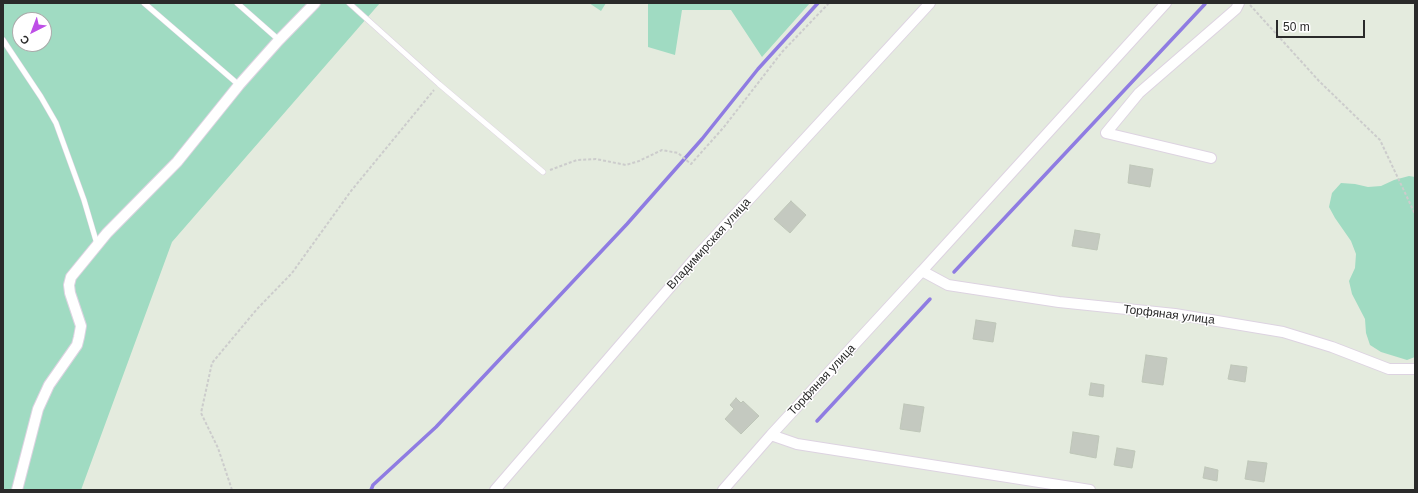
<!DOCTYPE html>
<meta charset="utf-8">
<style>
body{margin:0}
#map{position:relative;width:1418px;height:493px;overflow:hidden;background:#e4ebde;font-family:Helvetica,sans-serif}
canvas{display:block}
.frame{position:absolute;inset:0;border:4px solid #2a2a2a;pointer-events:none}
.north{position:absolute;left:12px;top:12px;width:40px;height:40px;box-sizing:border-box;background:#fff;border:1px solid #aaa;border-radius:50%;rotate:222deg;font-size:11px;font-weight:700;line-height:16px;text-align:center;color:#2a2a2a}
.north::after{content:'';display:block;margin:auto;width:14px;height:18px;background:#be4fe7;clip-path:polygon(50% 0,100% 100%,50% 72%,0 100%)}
.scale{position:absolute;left:1276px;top:20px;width:89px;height:18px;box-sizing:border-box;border:2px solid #2a2a2a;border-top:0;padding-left:5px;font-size:12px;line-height:14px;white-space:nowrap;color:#2a2a2a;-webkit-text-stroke:3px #fff;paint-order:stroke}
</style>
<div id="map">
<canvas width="1418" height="493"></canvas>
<div class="frame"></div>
<div class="north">С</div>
<div class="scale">50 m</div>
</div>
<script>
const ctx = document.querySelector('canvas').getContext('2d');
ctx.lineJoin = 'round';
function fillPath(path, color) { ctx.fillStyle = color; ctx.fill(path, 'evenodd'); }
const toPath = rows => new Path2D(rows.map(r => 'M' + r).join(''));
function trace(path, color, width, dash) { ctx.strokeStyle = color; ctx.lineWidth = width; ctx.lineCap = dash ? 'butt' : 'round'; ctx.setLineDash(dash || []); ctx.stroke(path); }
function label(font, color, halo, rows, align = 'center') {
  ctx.font = font + ' Helvetica,sans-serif'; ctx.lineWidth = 3; ctx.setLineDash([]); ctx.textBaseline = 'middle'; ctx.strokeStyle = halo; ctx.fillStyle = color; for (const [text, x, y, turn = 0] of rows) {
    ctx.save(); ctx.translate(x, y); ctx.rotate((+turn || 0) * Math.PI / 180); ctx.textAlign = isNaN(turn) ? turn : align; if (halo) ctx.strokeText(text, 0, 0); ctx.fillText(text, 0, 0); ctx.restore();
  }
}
const green = toPath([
 [3,3,380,3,172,242,81,490,3,490],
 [20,20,44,20,44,44,20,44],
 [589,3,606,3,601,11],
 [648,3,810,3,762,57,731,10,682,10,675,55,648,47],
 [1409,176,1415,177,1415,357,1407,360,1381,352,1370,345,1366,333,1365,319,1352,294,1349,281,1355,268,1356,254,1351,241,1335,218,1329,207,1332,193,1341,183,1355,184,1368,187,1381,186,1394,180]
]);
const stream = toPath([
 [954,272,1205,4],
 [817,421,930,299],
 [371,490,373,485,436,427,627,224,702,139,758,69,818,3]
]);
const building = toPath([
 [1130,165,1153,169,1150,187,1128,183,1130,165],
 [791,201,806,215,790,233,774,219,791,201],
 [1075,230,1100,234,1097,250,1072,246,1075,230],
 [976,320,996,323,993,342,973,339,976,320],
 [1146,355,1167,358,1163,385,1142,382,1146,355],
 [1231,365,1247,367,1245,382,1228,379,1231,365],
 [1091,383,1104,385,1103,397,1089,395,1091,383],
 [736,398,741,403,743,401,759,416,741,434,725,419,734,409,730,405,736,398],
 [904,404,924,407,920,432,900,429,904,404],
 [1073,432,1099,436,1096,458,1070,453,1073,432],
 [1117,448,1135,451,1132,468,1114,465,1117,448],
 [1248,461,1267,463,1264,482,1245,479,1248,461],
 [1205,467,1218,470,1217,481,1203,478,1205,467]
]);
const path = toPath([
 [1250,5,1319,81,1380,140,1415,214],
 [550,170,577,160,596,159,626,165,639,161,662,150,678,153,691,164,724,127,782,52,829,3],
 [232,490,218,448,201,413,212,363,257,309,292,273,351,191,434,90]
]);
const lane = toPath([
 [144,3,239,85],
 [237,3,279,40],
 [349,3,439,84,543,172],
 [3,40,41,97,56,123,84,200,97,244]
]);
const street = toPath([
 [1211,158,1106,133,1139,93,1236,9,1239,3],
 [922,271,1166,3],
 [771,435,797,444,1090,490],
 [17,490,38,409,49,385,77,345,79,337,81,326,70,293,69,285,71,277,107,233,177,162,239,85,279,40,315,3],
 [495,490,697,256,930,3],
 [723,490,771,435,922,271,948,285,1059,302,1175,314,1283,332,1332,347,1389,369,1415,369]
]);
const streetNames = [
 ["Владимирская улица",709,244,-48],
 ["Торфяная улица",1169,315,7],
 ["Торфяная улица",822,380,-47]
];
fillPath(green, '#a0dbc2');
trace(stream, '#8f7ce2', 3.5);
fillPath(building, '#c4c9c0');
trace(building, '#bec6b8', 1);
trace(lane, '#ddd3e1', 6);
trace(street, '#ddd3e1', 12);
trace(path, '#ccc', 2, [3, 2]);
trace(lane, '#fff', 5);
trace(street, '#fff', 10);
label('12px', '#2a2a2a', '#fff', streetNames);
</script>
